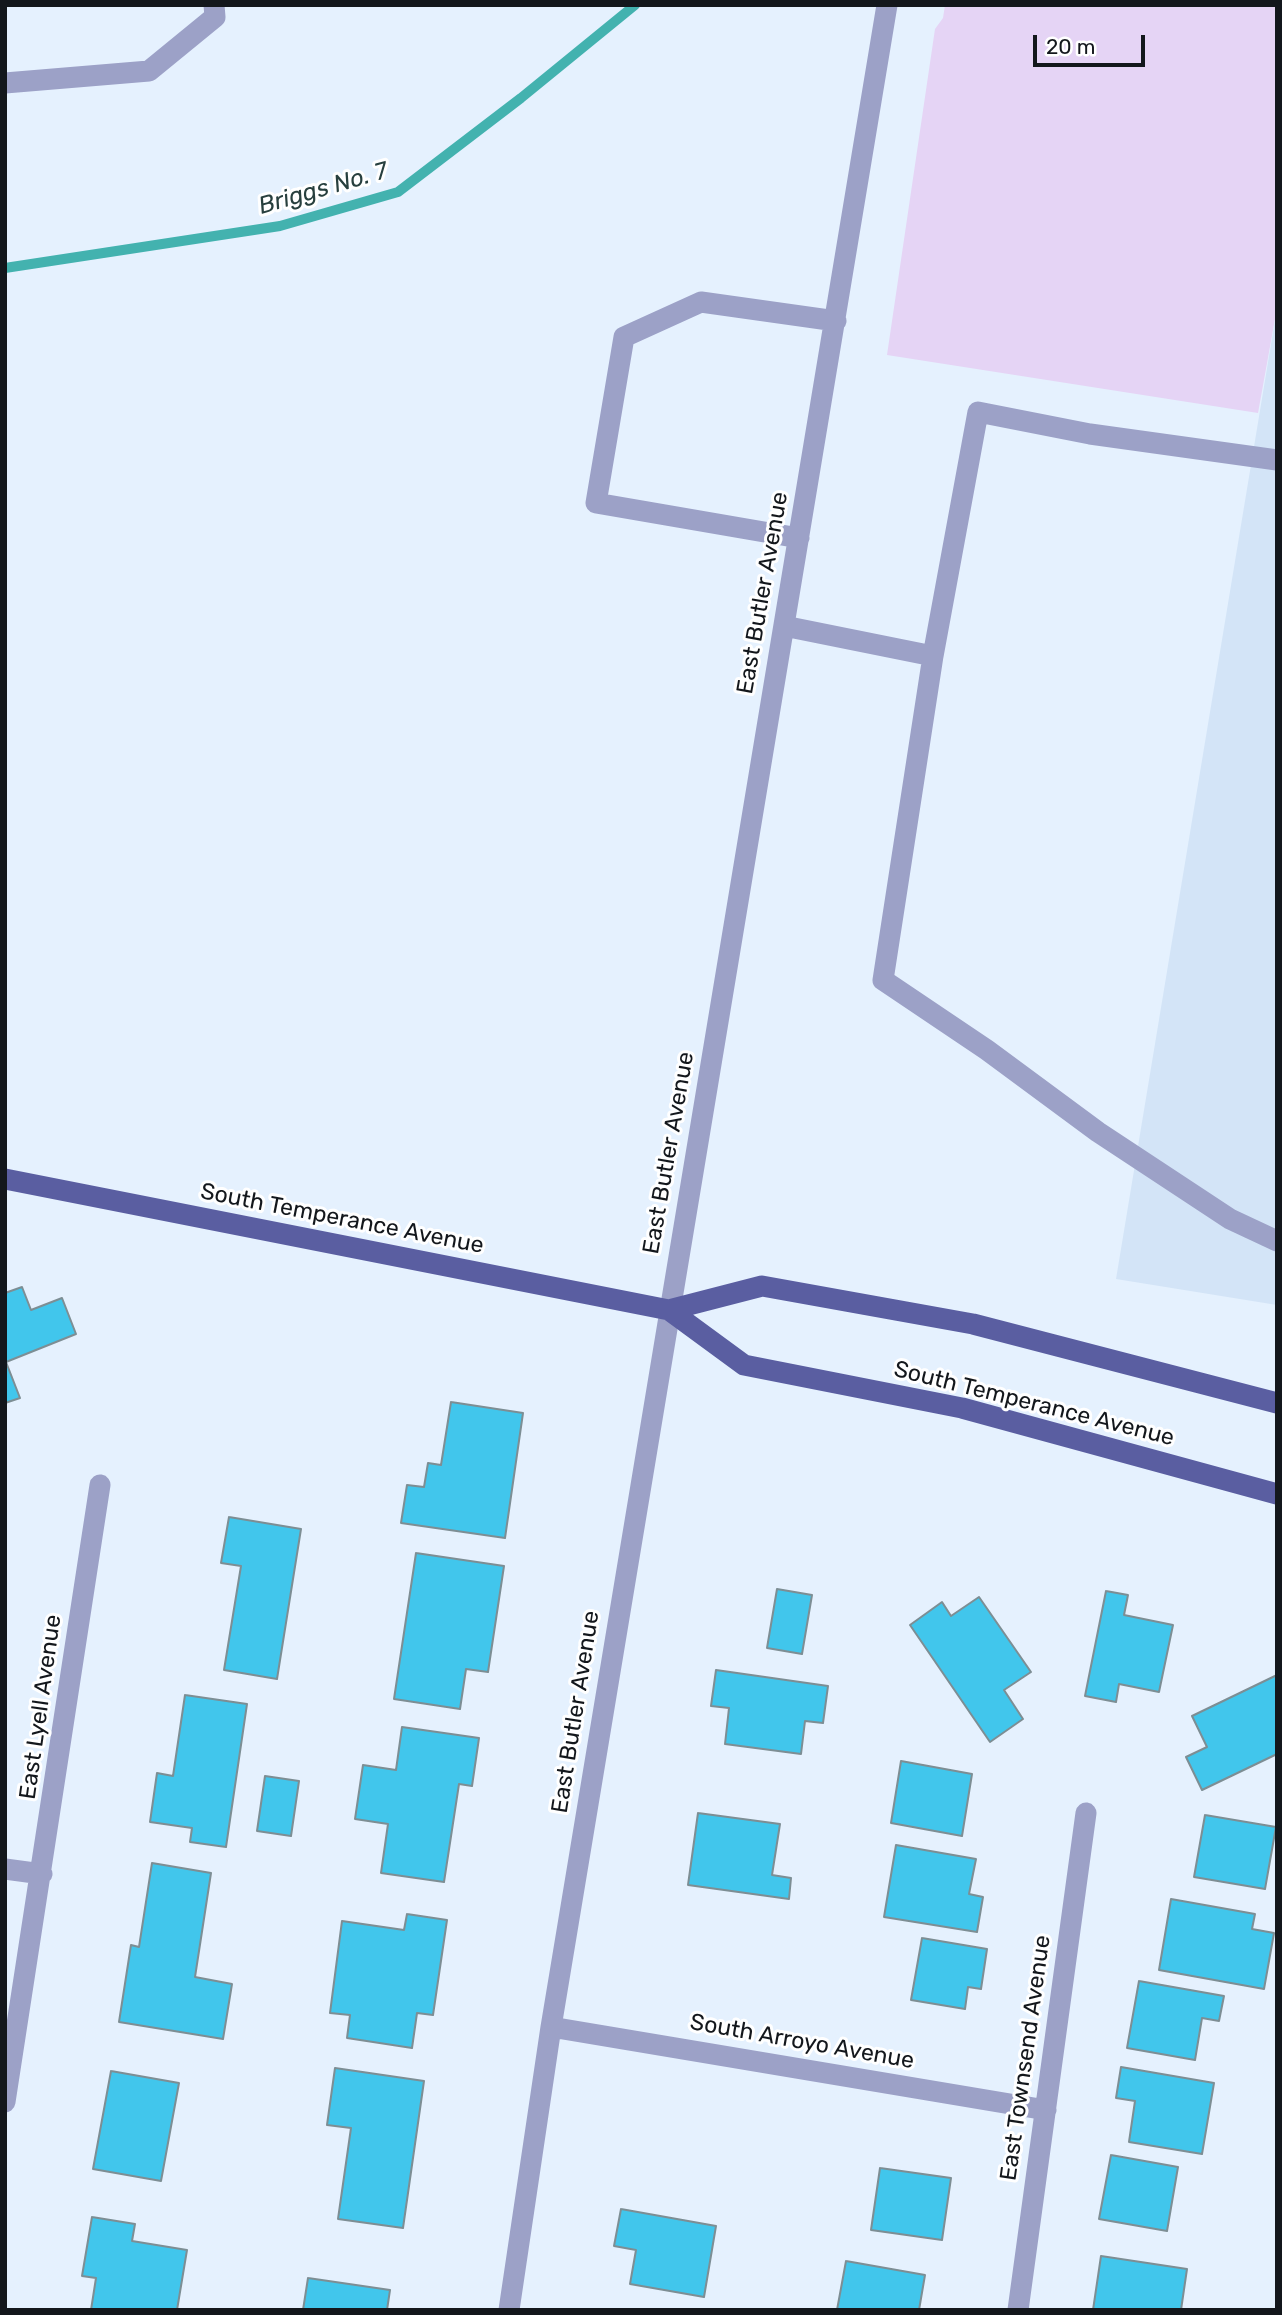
<!DOCTYPE html>
<style>
body{margin:0}
#map{position:relative;width:1282px;height:2315px;overflow:hidden;background:#e5f1fe;font-family:Rubik,sans-serif}
canvas{display:block}
.frame{position:absolute;inset:0;border:7px solid #13171c;pointer-events:none}
.scale{position:absolute;left:1033px;top:35px;width:112px;height:32px;box-sizing:border-box;border:4px solid #13171c;border-top:0;padding-left:9px;font-size:21px;line-height:24px;white-space:nowrap;color:#13171c;-webkit-text-stroke:5px #fff;paint-order:stroke}
</style>
<div id="map">
<canvas width="1282" height="2315"></canvas>
<div class="frame"></div>
<div class="scale">20 m</div>
</div>
<script>
const ctx = document.querySelector('canvas').getContext('2d');
ctx.lineJoin = 'round';
function fillPath(path, color) { ctx.fillStyle = color; ctx.fill(path, 'evenodd'); }
const toPath = rows => new Path2D(rows.map(r => 'M' + r).join(''));
function trace(path, color, width, dash) { ctx.strokeStyle = color; ctx.lineWidth = width; ctx.lineCap = dash ? 'butt' : 'round'; ctx.setLineDash(dash || []); ctx.stroke(path); }
function label(font, color, halo, rows, align = 'center') {
  ctx.font = font + ' Rubik,sans-serif'; ctx.lineWidth = 6; ctx.setLineDash([]); ctx.textBaseline = 'middle'; ctx.strokeStyle = halo; ctx.fillStyle = color; for (const [text, x, y, turn = 0] of rows) {
    ctx.save(); ctx.translate(x, y); ctx.rotate((+turn || 0) * Math.PI / 180); ctx.textAlign = isNaN(turn) ? turn : align; if (halo) ctx.strokeText(text, 0, 0); ctx.fillText(text, 0, 0); ctx.restore();
  }
}
const built = toPath([
 [1277,308,1277,1305,1116,1279]
]);
const green = toPath([
 [945,5,1277,5,1277,308,1258,413,887,355,935,29,943,18]
]);
const stream = toPath([
 [5,268,280,226,398,192,521,98,635,5]
]);
const building = toPath([
 [22,1287,31,1310,62,1298,76,1334,6,1362,20,1398,5,1403,5,1293,22,1287],
 [451,1402,523,1413,505,1538,401,1523,407,1485,424,1487,428,1463,441,1465,451,1402],
 [229,1517,301,1529,277,1679,224,1670,241,1566,221,1563,229,1517],
 [416,1553,504,1566,488,1672,466,1669,460,1709,394,1699,416,1553],
 [777,1589,812,1595,802,1654,767,1648,777,1589],
 [1106,1591,1128,1595,1124,1615,1173,1625,1159,1692,1119,1684,1116,1702,1085,1696,1106,1591],
 [979,1597,1031,1672,1004,1690,1023,1719,990,1742,910,1625,942,1602,951,1616,979,1597],
 [716,1670,828,1686,823,1723,805,1721,801,1754,725,1744,729,1708,711,1706,716,1670],
 [1277,1675,1277,1754,1202,1790,1186,1757,1207,1747,1192,1716,1277,1675],
 [185,1695,247,1704,226,1847,190,1842,192,1828,150,1822,157,1773,173,1776,185,1695],
 [402,1727,479,1738,472,1786,459,1784,444,1882,381,1873,388,1824,355,1819,363,1765,396,1770,402,1727],
 [901,1761,972,1774,962,1836,891,1823,901,1761],
 [265,1776,299,1781,291,1836,257,1831,265,1776],
 [698,1813,780,1824,772,1875,791,1878,789,1899,688,1885,698,1813],
 [1205,1815,1276,1827,1265,1889,1194,1877,1205,1815],
 [896,1845,976,1859,969,1894,983,1897,977,1932,884,1917,896,1845],
 [152,1863,211,1873,195,1977,232,1984,223,2039,119,2022,131,1945,139,1947,152,1863],
 [1171,1899,1255,1914,1252,1929,1274,1933,1264,1989,1159,1970,1171,1899],
 [407,1914,447,1920,433,2015,417,2013,412,2048,347,2038,350,2015,330,2013,342,1921,404,1930,407,1914],
 [922,1938,987,1949,981,1989,968,1987,965,2009,911,2000,922,1938],
 [1139,1981,1224,1996,1219,2021,1202,2018,1195,2060,1127,2048,1139,1981],
 [1121,2067,1214,2083,1202,2154,1129,2142,1135,2101,1116,2098,1121,2067],
 [335,2068,424,2081,403,2228,338,2219,351,2128,327,2125,335,2068],
 [111,2071,179,2083,161,2181,93,2169,111,2071],
 [1111,2155,1178,2167,1167,2231,1099,2219,1111,2155],
 [880,2168,951,2178,942,2240,871,2230,880,2168],
 [621,2209,716,2226,704,2297,630,2284,636,2250,614,2246,621,2209],
 [92,2217,135,2224,132,2241,187,2250,177,2310,91,2310,96,2278,82,2276,92,2217],
 [1101,2256,1187,2269,1181,2310,1093,2310,1101,2256],
 [846,2261,925,2275,919,2310,837,2310,846,2261],
 [308,2278,390,2290,387,2310,303,2310,308,2278]
]);
const minor = toPath([
 [5,83,149,71,215,17,214,5],
 [799,538,596,503,624,337,701,302,836,321],
 [784,626,933,656,883,980,987,1050,1098,1132,1230,1219,1277,1241],
 [933,656,978,412,1090,434,1277,460],
 [5,1869,42,1874],
 [551,2027,1046,2110],
 [5,2102,100,1485],
 [509,2310,551,2027,887,5],
 [1018,2310,1086,1813]
]);
const major = toPath([
 [5,1179,669,1310,744,1365,962,1408,1277,1494],
 [669,1310,762,1286,973,1324,1277,1403]
]);
const streetNames = [
 ["East Butler Avenue",763,593,-80],
 ["East Butler Avenue",669,1153,-80],
 ["South Temperance Avenue",342,1219,11],
 ["South Temperance Avenue",1034,1404,14],
 ["East Lyell Avenue",41,1707,-82],
 ["East Butler Avenue",576,1712,-81],
 ["South Arroyo Avenue",802,2042,10],
 ["East Townsend Avenue",1026,2058,-82]
];
const waterNames = [
 ["Briggs No. 7",323,189,-16]
];
fillPath(built, '#d3e4f7');
fillPath(green, '#e5d4f5');
trace(stream, '#43b2af', 10);
fillPath(building, '#41c6ec');
trace(building, '#7d8e94', 2);
trace(minor, '#9ca1c7', 21);
trace(major, '#5a5ea1', 21);
label('23px', '#13171c', '#fff', streetNames);
label('italic 24px', '#273f3e', '#fff', waterNames);
</script>
